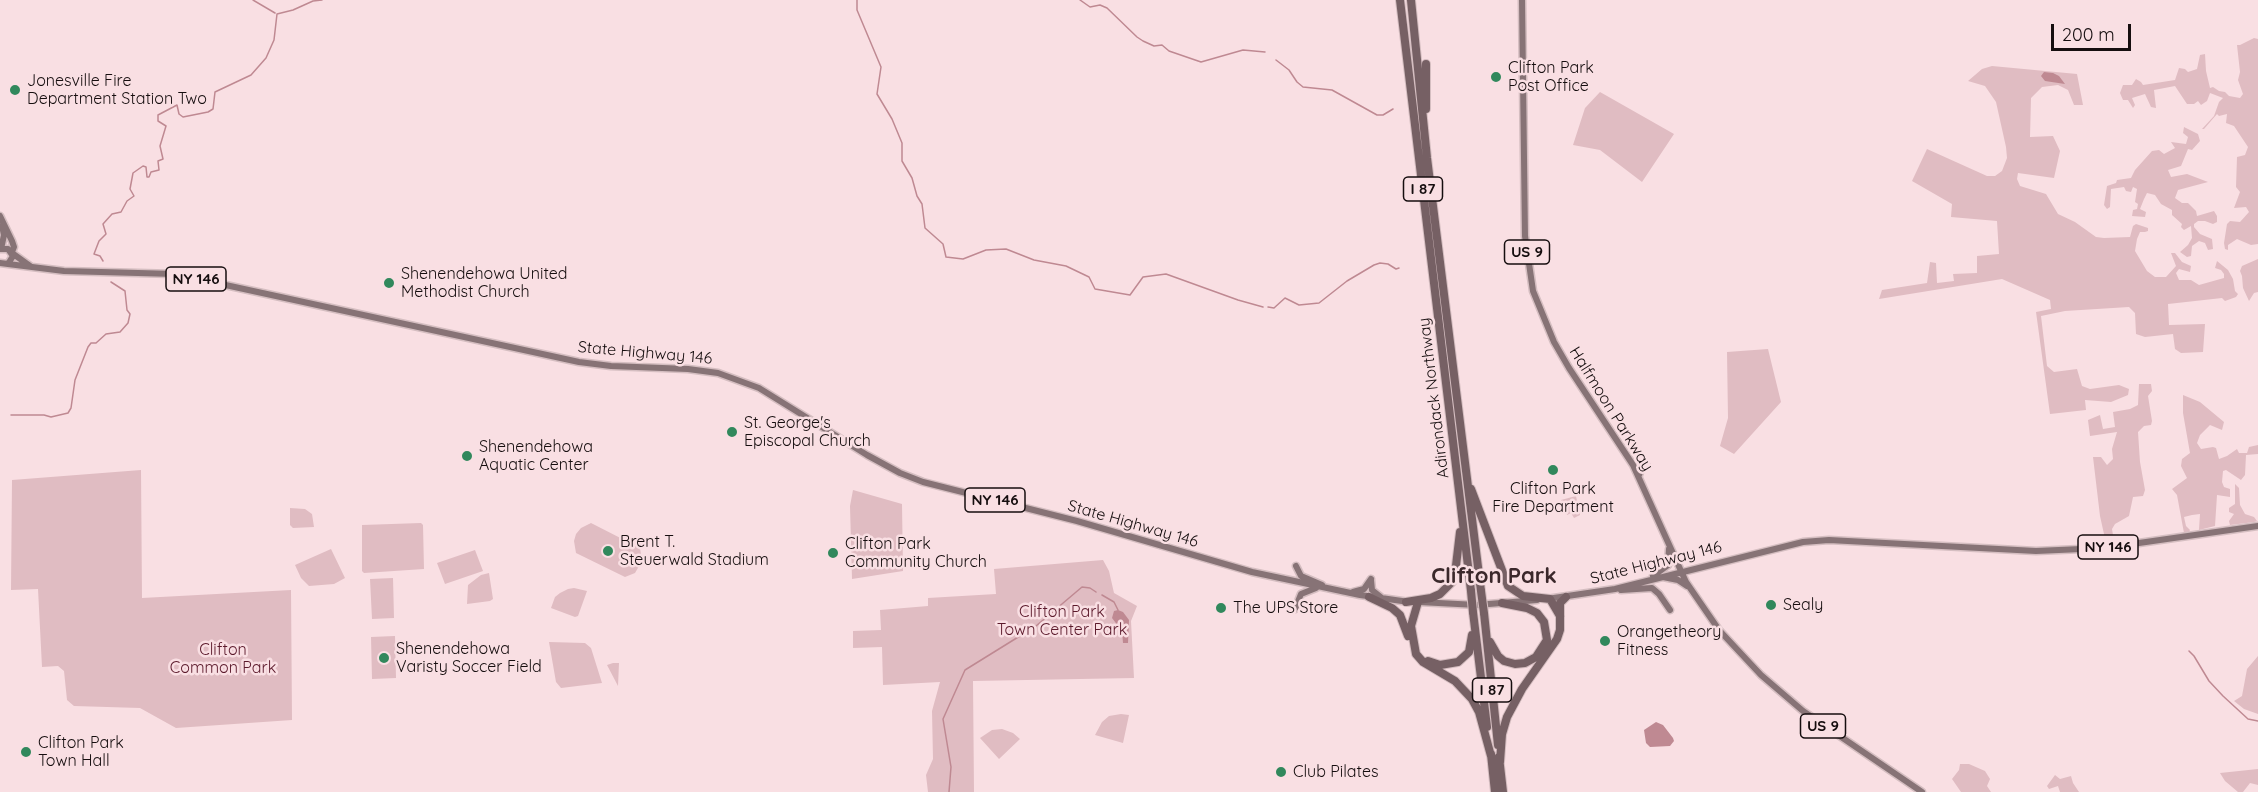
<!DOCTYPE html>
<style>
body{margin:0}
#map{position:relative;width:2258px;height:792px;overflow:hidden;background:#f9dfe3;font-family:Quicksand,sans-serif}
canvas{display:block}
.scale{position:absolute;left:2051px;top:24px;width:80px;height:27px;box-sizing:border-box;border:3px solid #160e0f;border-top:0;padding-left:8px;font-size:18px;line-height:21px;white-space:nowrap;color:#160e0f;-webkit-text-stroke:4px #f9dfe3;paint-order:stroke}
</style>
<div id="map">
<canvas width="2258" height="792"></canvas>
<div class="scale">200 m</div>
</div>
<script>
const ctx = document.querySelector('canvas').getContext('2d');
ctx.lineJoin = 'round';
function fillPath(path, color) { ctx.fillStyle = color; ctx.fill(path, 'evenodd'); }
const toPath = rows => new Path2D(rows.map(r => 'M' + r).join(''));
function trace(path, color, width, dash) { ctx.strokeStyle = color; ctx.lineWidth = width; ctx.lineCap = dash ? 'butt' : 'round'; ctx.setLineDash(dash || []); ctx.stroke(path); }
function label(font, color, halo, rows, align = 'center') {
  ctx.font = font + ' Quicksand,sans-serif'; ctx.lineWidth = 5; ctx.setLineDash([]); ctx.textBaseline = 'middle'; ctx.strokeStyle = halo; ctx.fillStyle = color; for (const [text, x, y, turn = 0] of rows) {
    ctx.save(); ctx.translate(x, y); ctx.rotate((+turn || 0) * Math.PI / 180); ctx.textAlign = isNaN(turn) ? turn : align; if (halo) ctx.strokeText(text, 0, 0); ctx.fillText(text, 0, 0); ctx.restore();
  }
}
const green = toPath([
 [2254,38,2258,39,2258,244,2251,245,2237,239,2228,245,2228,250,2225,249,2224,243,2227,224,2230,221,2240,222,2249,212,2246,207,2234,208,2240,192,2236,187,2237,157,2245,155,2248,147,2234,126,2226,123,2227,114,2219,116,2217,114,2204,129,2202,129,2214,116,2219,102,2223,98,2210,93,2207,101,2201,105,2198,101,2194,104,2187,104,2175,86,2154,90,2156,108,2151,107,2145,94,2132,98,2135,105,2133,108,2128,100,2123,100,2120,93,2123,85,2132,85,2136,79,2141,82,2143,85,2175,80,2179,68,2185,69,2188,72,2197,69,2200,55,2205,54,2206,71,2210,88,2213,87,2219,91,2225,92,2229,96,2240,98,2243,94,2238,80,2240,72,2237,45,2240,45],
 [1992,66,2077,74,2083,105,2074,105,2068,90,2058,85,2042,87,2031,98,2030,137,2053,136,2060,151,2054,178,2018,173,2017,179,2020,186,2046,194,2058,214,2075,222,2096,237,2104,238,2130,237,2133,226,2136,224,2148,228,2148,231,2145,232,2140,232,2137,239,2135,251,2147,271,2155,277,2166,277,2176,266,2171,253,2175,253,2182,262,2191,266,2190,272,2179,269,2176,273,2179,280,2191,280,2199,285,2224,278,2224,274,2221,270,2215,268,2217,261,2228,270,2233,279,2235,291,2238,294,2236,297,2225,301,2222,298,2168,304,2169,325,2205,324,2203,352,2181,353,2175,349,2173,334,2145,337,2136,334,2135,313,2129,307,2065,311,2041,316,2047,366,2054,372,2077,369,2082,386,2090,389,2119,385,2129,389,2128,395,2111,402,2085,400,2086,410,2050,414,2036,312,2051,309,2050,300,2002,279,1879,299,1882,290,1927,283,1930,262,1936,263,1937,283,1954,281,1953,274,1977,273,1977,256,1999,254,1997,221,1951,217,1952,204,1912,181,1927,149,1987,176,1995,176,2002,171,2007,158,2006,147,1996,102,1985,86,1968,81,1982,69],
 [1600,92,1674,134,1642,182,1600,150,1573,145,1585,108],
 [2184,127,2198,134,2200,141,2192,150,2188,149,2181,166,2168,170,2171,177,2187,174,2208,182,2178,190,2175,198,2182,203,2188,203,2196,211,2197,216,2214,211,2217,216,2217,222,2213,224,2205,221,2198,221,2194,224,2194,227,2200,234,2212,239,2213,249,2208,250,2205,243,2199,241,2192,246,2191,256,2187,257,2180,252,2188,245,2192,238,2191,226,2184,230,2181,227,2182,224,2172,215,2172,210,2161,204,2155,195,2147,193,2144,199,2140,209,2146,212,2145,217,2132,216,2133,210,2137,209,2138,204,2135,202,2137,189,2133,187,2131,192,2126,191,2124,187,2111,189,2110,207,2107,209,2104,205,2107,186,2116,183,2117,180,2131,178,2135,170,2152,151,2159,150,2164,154,2175,148,2171,142,2186,144,2188,137,2183,133],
 [2258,259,2258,292,2254,293,2249,301,2243,288,2242,276,2240,271,2242,266],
 [1768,349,1781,402,1734,454,1720,446,1728,418,1727,352],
 [2139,384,2151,384,2152,391,2148,396,2152,421,2151,425,2144,426,2138,432,2140,462,2145,490,2143,496,2133,497,2129,516,2115,524,2112,529,2114,541,2106,543,2100,516,2093,457,2101,457,2107,465,2113,459,2112,449,2117,432,2090,436,2088,420,2100,415,2103,429,2115,427,2113,412,2130,409,2138,405],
 [2183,395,2200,402,2224,422,2222,430,2210,425,2200,435,2197,443,2201,449,2213,447,2216,448,2219,459,2227,456,2237,449,2239,453,2247,453,2249,447,2258,445,2258,454,2246,455,2245,475,2241,480,2226,470,2223,471,2222,482,2224,487,2230,489,2230,497,2217,495,2215,526,2199,530,2200,514,2192,515,2184,517,2186,526,2190,530,2189,532,2184,533,2177,495,2172,489,2187,478,2181,466,2182,459,2190,453,2183,413],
 [141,470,142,598,291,590,292,720,176,728,140,708,74,706,67,700,64,671,58,666,42,667,38,589,11,590,12,480],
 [2235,484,2239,488,2240,505,2245,514,2254,517,2257,521,2254,522,2230,525,2229,521,2234,514,2229,512,2229,508,2235,504],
 [853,490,902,504,903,571,852,579,850,506],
 [1576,496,1580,515,1574,518,1571,513,1567,515,1561,500],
 [290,508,305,509,312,514,314,527,293,528,290,525],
 [421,523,423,525,424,569,364,573,362,571,362,525],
 [591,523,640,548,642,561,635,573,625,577,576,553,574,541,576,534,581,528],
 [331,549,345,578,334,584,309,586,301,578,295,565],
 [475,550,483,571,445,584,437,563],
 [1103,560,1109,571,1114,593,1137,606,1131,621,1134,678,973,681,974,792,928,792,926,775,933,759,932,711,940,682,883,685,882,647,853,648,853,631,881,630,880,610,928,606,928,598,996,594,994,569],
 [489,573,493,599,490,601,467,604,468,585,481,575],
 [393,578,394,618,372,619,370,579],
 [574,588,587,591,578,616,575,617,551,608,555,597,560,593,568,589],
 [395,636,396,678,372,679,371,637],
 [549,642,585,643,591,648,602,683,561,688,556,682],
 [2258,656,2258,714,2244,709,2234,701,2242,696,2247,669],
 [613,663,619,663,618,686,607,665],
 [1121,714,1129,715,1123,743,1095,735,1102,722,1109,716],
 [1002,729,1013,733,1020,739,999,759,980,738,992,730],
 [1960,764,1969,764,1985,771,1990,779,1987,786,1991,792,1961,792,1952,779,1959,770],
 [2258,769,2258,785,2250,783,2243,792,2238,792,2225,781,2220,773],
 [2055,775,2060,779,2071,776,2073,783,2079,792,2060,792,2058,786,2049,789,2047,786]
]);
const water = toPath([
 [2044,72,2053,73,2059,76,2065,84,2045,81,2041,76],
 [1118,610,1123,612,1129,620,1128,643,1123,643,1122,631,1112,618,1114,611],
 [1656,722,1663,725,1673,738,1674,741,1670,746,1650,747,1646,743,1644,730]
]);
const stream = toPath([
 [253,0,275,13],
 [857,0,857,10,881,67,877,94,892,119,902,143,902,161,912,178,917,196,922,204,925,228,943,244,946,257,963,259,986,250,1006,249,1034,260,1066,266,1089,277,1095,289,1130,295,1143,277,1166,274,1238,300,1263,307],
 [1080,0,1090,7,1100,5,1107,8,1137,37,1143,41,1154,46,1162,45,1169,51,1201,62,1243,50,1265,52],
 [1276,60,1289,70,1297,82,1303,87,1332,90,1377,115,1383,115,1393,109],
 [103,261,100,256,94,254,99,241,106,234,103,224,112,214,121,212,127,201,134,196,130,189,133,173,143,166,146,167,147,177,149,177,151,172,159,170,158,161,163,159,160,146,166,126,158,121,158,115,177,105,179,114,183,117,208,112,213,109,215,92,251,75,266,58,274,40,277,14,293,10,313,1,322,0],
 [1268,307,1274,308,1285,298,1299,305,1319,303,1347,281,1374,265,1380,263,1388,264,1396,269,1399,268],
 [11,415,44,415,51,417,68,413,71,408,75,380,88,347,91,343,96,343,106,334,120,332,128,323,130,314,127,310,125,291,111,282],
 [1102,595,1114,602,1118,610],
 [2189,651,2194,656,2209,681,2223,696,2248,719,2258,721],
 [949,792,951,767,943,719,965,670,1036,626,1082,587,1090,588,1096,592]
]);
const major = toPath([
 [1522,0,1525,236,1533,291,1554,342,1569,368,1633,465,1686,582,1719,630,1761,675,1803,711,1922,792],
 [0,216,12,241,14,247,12,252],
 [0,249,8,249,13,256,8,264,0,263],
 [1,249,4,235,2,226],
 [12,253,30,266],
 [8,264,64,271,175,274,579,362,611,366,688,369,718,373,759,388,867,455,900,473,923,482,1077,521,1252,572,1360,595,1409,602],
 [1639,475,1641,469,1647,466],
 [1296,566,1301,576,1322,585],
 [1653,576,1668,565,1669,549],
 [1663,577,1678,580,1687,586],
 [1371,580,1372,590,1382,598],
 [1621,590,1652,588,1659,594,1670,610],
 [1353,592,1364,589,1371,579],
 [1547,599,1615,589,1803,542,1829,540,2036,551,2104,548,2258,526],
 [1419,602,1477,605,1537,600],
 [1295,609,1301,594,1316,588]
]);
const highway = toPath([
 [1400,0,1471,591],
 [1411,0,1427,158,1481,591],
 [1426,64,1426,109],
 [1471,489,1508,586,1523,596,1550,599,1560,616],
 [1369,597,1392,608,1400,615,1408,636],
 [1406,602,1431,598,1440,594,1453,581,1455,574,1460,532],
 [1418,602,1411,626,1416,654,1423,662,1455,681,1472,699,1479,712,1491,756],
 [1473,612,1487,727],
 [1484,613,1498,745],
 [1490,642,1498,656,1504,661,1515,664,1525,663,1536,657,1547,640,1544,622,1537,613,1527,608,1502,603],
 [1428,661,1440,665,1458,662,1469,652,1472,635],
 [1491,754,1495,792],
 [1499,757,1503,792],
 [1500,762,1502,734,1507,717,1522,689,1557,639,1560,630,1560,603,1566,597]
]);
const highwayBridge = toPath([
 [1471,591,1473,612],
 [1481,591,1484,613]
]);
const markers = [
 [1496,77,6,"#31885c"],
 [15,90,6,"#31885c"],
 [389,283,6,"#31885c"],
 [732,432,6,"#31885c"],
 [467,456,6,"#31885c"],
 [1553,470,6,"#31885c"],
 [608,551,6,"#31885c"],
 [833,553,6,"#31885c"],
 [1771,605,6,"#31885c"],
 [1221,608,6,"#31885c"],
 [1605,641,6,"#31885c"],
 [384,658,6,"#31885c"],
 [26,752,6,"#31885c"],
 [1281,772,6,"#31885c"]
];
const shields = [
 [1423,189,39],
 [1527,252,45],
 [196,279,60],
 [995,500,60],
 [2108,547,60],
 [1492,690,39],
 [1823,726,45]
];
const shieldNames = [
 ["I 87",1423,189],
 ["US 9",1527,252],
 ["NY 146",196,279],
 ["NY 146",995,500],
 ["NY 146",2108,547],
 ["I 87",1492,690],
 ["US 9",1823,726]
];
const poiNames = [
 ["Clifton Park",1508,68],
 ["Post Office",1508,86],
 ["Jonesville Fire",27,81],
 ["Department Station Two",27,99],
 ["Shenendehowa United",401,274],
 ["Methodist Church",401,292],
 ["St. George's",744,423],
 ["Episcopal Church",744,441],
 ["Shenendehowa",479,447],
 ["Aquatic Center",479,465],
 ["Clifton Park",1553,489,"center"],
 ["Fire Department",1553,507,"center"],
 ["Brent T.",620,542],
 ["Steuerwald Stadium",620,560],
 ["Clifton Park",845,544],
 ["Community Church",845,562],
 ["Sealy",1783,605],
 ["The UPS Store",1233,608],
 ["Orangetheory",1617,632],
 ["Fitness",1617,650],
 ["Shenendehowa",396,649],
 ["Varisty Soccer Field",396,667],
 ["Clifton Park",38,743],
 ["Town Hall",38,761],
 ["Club Pilates",1293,772]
];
const streetNames = [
 ["State Highway 146",645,353,5],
 ["Adirondack Northway",1434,398,-97],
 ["Halfmoon Parkway",1611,409,58],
 ["State Highway 146",1133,524,16],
 ["State Highway 146",1656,563,-14]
];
const parkNames = [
 ["Clifton Park",1062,612],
 ["Town Center Park",1062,630],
 ["Clifton",223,650],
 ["Common Park",223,668]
];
const districtNames = [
 ["Clifton Park",1494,576]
];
fillPath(green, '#e0bcc2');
fillPath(water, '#bf8992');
trace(stream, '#bf8992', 1.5);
trace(major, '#d5bec1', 9);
trace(highway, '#d5bec1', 10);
trace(major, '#877376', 6);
trace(highway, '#766064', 8);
trace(highwayBridge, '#d5bec1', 10, []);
trace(highwayBridge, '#766064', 8);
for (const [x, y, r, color] of markers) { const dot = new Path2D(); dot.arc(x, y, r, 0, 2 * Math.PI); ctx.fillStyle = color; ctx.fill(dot); trace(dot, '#f9dfe3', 2); }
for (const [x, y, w] of shields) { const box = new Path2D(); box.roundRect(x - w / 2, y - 12, w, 24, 4.5); ctx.fillStyle = '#f9dfe3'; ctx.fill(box); trace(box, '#160e0f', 1.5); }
label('bold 15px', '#160e0f', null, shieldNames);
label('16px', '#160e0f', '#f9dfe3', poiNames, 'left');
label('16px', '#160e0f', '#f9dfe3', streetNames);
label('16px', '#5b192b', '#f9dfe3', parkNames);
label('bold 22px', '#3b282b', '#f9dfe3', districtNames);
</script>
